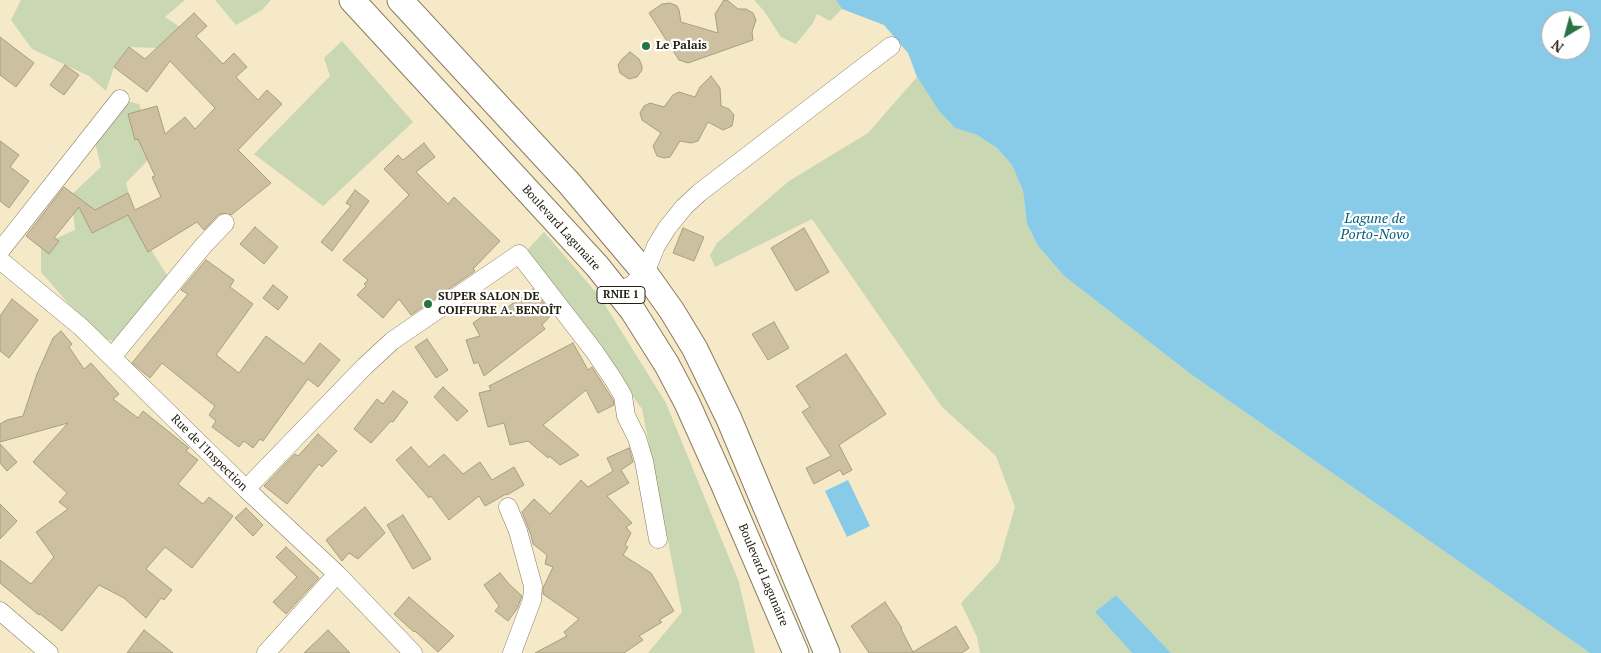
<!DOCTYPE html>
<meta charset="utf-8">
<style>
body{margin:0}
#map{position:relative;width:1601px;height:653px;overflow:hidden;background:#f5e9c8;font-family:"PT Serif",serif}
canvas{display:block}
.north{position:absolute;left:1541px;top:10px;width:50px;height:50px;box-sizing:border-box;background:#fff;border:1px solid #a7a6a1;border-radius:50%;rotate:217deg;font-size:14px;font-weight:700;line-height:20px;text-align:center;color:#242013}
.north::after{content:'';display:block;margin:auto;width:18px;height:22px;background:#297341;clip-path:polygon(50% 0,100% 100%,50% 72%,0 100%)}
</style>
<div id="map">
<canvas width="1601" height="653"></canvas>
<div class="north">N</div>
</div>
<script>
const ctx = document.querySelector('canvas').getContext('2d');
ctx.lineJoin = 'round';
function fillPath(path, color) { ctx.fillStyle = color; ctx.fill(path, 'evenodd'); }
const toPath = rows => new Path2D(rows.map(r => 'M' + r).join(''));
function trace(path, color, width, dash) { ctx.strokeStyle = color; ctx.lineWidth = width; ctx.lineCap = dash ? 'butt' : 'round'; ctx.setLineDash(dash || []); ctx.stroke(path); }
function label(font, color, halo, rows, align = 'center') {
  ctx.font = font + ' "PT Serif",serif'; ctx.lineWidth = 4.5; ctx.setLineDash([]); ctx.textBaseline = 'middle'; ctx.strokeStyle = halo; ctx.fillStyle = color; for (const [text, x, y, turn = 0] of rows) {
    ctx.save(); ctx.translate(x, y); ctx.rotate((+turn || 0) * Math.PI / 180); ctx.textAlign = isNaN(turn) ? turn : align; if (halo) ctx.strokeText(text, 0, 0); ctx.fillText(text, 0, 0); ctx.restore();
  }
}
const green = toPath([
 [21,0,185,0,165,17,180,27,157,48,129,47,114,67,106,91,89,76,32,49,11,20],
 [215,0,271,0,262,10,236,25],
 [754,0,836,0,842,9,830,21,817,14,813,23,796,44,781,37,764,11],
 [342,41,413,122,323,206,254,154,330,76,324,58],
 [917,77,939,111,955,128,977,135,997,148,1012,165,1023,191,1027,224,1038,246,1064,276,1192,375,1590,653,1171,653,1116,595,1095,612,1132,653,980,653,977,637,961,603,999,562,1015,507,996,456,942,407,812,219,715,267,710,255,717,243,789,181,868,133],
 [120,99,139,104,152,140,149,159,126,183,134,213,153,253,172,283,124,343,104,339,68,303,41,272,41,245,75,230,71,195,101,167,93,134],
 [544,232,600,297,666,403,739,582,755,653,648,653,682,612,642,409,527,250]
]);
const water = toPath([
 [836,0,1601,0,1601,653,1590,653,1192,375,1064,276,1038,246,1027,224,1023,191,1012,165,997,148,977,135,955,128,939,111,917,77,908,53,884,25,842,9],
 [1551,20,1581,20,1581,50,1551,50],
 [848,480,870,526,847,537,825,491],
 [1116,595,1171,653,1132,653,1095,612]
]);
const building = toPath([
 [724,0,727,0,738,9,746,9,753,13,756,20,752,32,753,40,688,63,679,60,649,13,662,4,670,3,677,6,679,10,681,22,718,33,715,14,724,0],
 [194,13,207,26,196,36,223,64,234,53,247,67,236,77,258,100,267,90,282,104,238,150,271,183,231,215,222,213,218,215,204,230,197,222,148,252,128,215,92,233,79,207,54,238,59,241,49,254,26,236,64,187,95,210,128,193,135,210,161,197,152,177,155,176,138,139,135,140,128,114,157,106,165,134,185,117,195,129,215,108,170,61,147,92,114,67,129,47,145,59,194,13],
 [0,37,34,63,16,87,0,75,0,37],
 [630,52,639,59,642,66,642,70,637,77,629,79,620,73,618,65,622,59,630,52],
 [65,65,79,75,64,95,50,85,65,65],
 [711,76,720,88,721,106,729,109,734,115,732,126,723,130,708,122,698,141,691,143,680,141,670,157,664,158,657,156,653,146,661,133,642,120,640,113,644,106,650,103,664,107,673,95,679,92,695,97,700,87,711,76],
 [0,141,19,155,10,167,29,181,9,208,0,201,0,141],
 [424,143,435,157,416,172,448,204,454,197,500,241,473,269,475,271,411,315,399,299,383,318,357,295,366,286,364,284,368,280,343,260,409,195,384,169,398,155,403,160,424,143],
 [355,190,369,201,332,251,321,242,351,206,346,203,355,190],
 [255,227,278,247,264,264,240,244,255,227],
 [683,228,704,237,694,261,673,253,683,228],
 [804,228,829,272,796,291,771,248,804,228],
 [206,260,234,280,230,287,253,304,216,355,239,373,266,336,304,364,320,343,340,360,318,387,308,379,263,441,260,439,253,448,244,441,239,447,212,427,216,421,209,415,215,406,162,363,150,378,132,363,188,294,181,290,206,260],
 [273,285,288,297,278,310,263,298,273,285],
 [533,289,552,314,542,325,545,329,484,376,478,362,474,364,466,340,480,336,473,323,491,310,495,317,521,297,523,300,533,289],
 [12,299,38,320,9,358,0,351,0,316,12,299],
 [774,322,789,348,768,360,752,334,774,322],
 [61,331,72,344,69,347,84,369,91,363,119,394,113,399,138,418,143,411,189,448,186,451,198,460,178,484,203,504,209,497,233,516,192,568,165,547,146,569,172,590,164,600,161,598,146,618,124,598,99,585,62,631,40,614,39,615,0,583,0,560,31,584,54,557,36,532,68,509,59,502,67,493,33,462,68,423,0,442,0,424,7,420,23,416,37,374,53,338,61,331],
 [427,339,448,370,436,378,415,347,427,339],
 [573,343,588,370,592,367,613,400,614,405,598,413,586,390,543,425,579,455,560,465,549,456,548,458,528,441,510,445,504,423,488,427,479,393,491,390,489,386,573,343],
 [846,354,886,414,839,445,852,470,843,475,840,470,814,484,806,468,831,456,802,412,810,407,796,386,846,354],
 [443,387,468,411,457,421,434,397,443,387],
 [393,391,408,402,393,422,391,421,371,443,354,429,377,399,383,404,393,391],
 [318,434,337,451,322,467,319,464,287,504,264,486,295,454,298,456,318,434],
 [0,444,17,462,7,471,0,463,0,444],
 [411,447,429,467,444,454,463,474,480,462,492,480,514,467,524,485,507,495,506,494,485,506,479,496,449,520,431,496,429,498,396,460,411,447],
 [629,448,633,462,621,470,629,483,607,496,632,523,626,527,631,533,625,545,628,547,623,555,651,573,674,611,659,620,662,622,639,636,643,640,624,653,535,653,567,636,564,632,579,619,543,594,543,588,553,567,545,564,547,555,533,544,531,535,522,512,534,499,550,514,581,480,588,487,613,471,607,458,629,448],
 [0,504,17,521,0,539,0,504],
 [365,507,385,533,358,559,349,553,342,561,326,540,365,507],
 [246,508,263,525,253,536,235,518,246,508],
 [403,515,431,559,413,569,387,525,403,515],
 [286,547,319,578,286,614,273,602,297,577,276,557,286,547],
 [500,573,509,584,522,596,517,609,508,621,495,611,499,606,484,585,500,573],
 [409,597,454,636,438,652,415,631,414,632,394,614,409,597],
 [885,602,902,628,901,629,913,652,956,626,969,648,962,653,869,653,851,626,885,602],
 [144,630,173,653,127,653,144,630],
 [328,630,350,653,304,653,328,630]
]);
const minor = toPath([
 [0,251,120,99],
 [0,260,81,327,246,489,337,574,413,653],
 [619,292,633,284,645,273,656,246,667,228,684,207,699,193,891,46],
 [112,357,204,245,225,223],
 [246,489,365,366,392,341,519,254,594,351,613,379,623,396,626,416,637,438,644,461,658,539],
 [508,507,518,531,533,586,532,600,512,653],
 [0,611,49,653],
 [266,653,337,574]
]);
const highway = toPath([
 [352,0,597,266,633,311,667,365,687,403,722,481,796,653],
 [400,0,569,183,645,273,672,311,695,349,729,419,827,653]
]);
const markers = [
 [646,46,5,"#297341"],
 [428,304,5,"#297341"]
];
const shields = [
 [621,295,48]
];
const shieldNames = [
 ["RNIE 1",621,295]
];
const poiNames = [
 ["Le Palais",656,46],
 ["SUPER SALON DE",438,297],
 ["COIFFURE A. BENOÎT",438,311]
];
const streetNames = [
 ["Boulevard Lagunaire",561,228,48],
 ["Rue de l'Inspection",209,453,45],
 ["Boulevard Lagunaire",763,575,67]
];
const waterNames = [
 ["Lagune de",1375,219],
 ["Porto-Novo",1375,235]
];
fillPath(green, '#c9d8b2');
fillPath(water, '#88cbe8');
fillPath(building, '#ccc0a0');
trace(building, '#a89e7e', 1);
trace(minor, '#877c5e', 19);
trace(highway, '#877c5e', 27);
trace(minor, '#fff', 18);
trace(highway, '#fff', 25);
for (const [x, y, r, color] of markers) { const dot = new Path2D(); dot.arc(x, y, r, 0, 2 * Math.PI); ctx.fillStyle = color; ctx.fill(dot); trace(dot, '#fff', 2); }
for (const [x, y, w] of shields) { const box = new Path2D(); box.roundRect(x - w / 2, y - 8.5, w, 17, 4); ctx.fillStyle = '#fff'; ctx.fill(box); trace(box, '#242013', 1); }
label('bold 11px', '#242013', null, shieldNames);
label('bold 12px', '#242013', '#fff', poiNames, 'left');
label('12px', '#242013', '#fff', streetNames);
label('italic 14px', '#015e7b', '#fff', waterNames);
</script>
